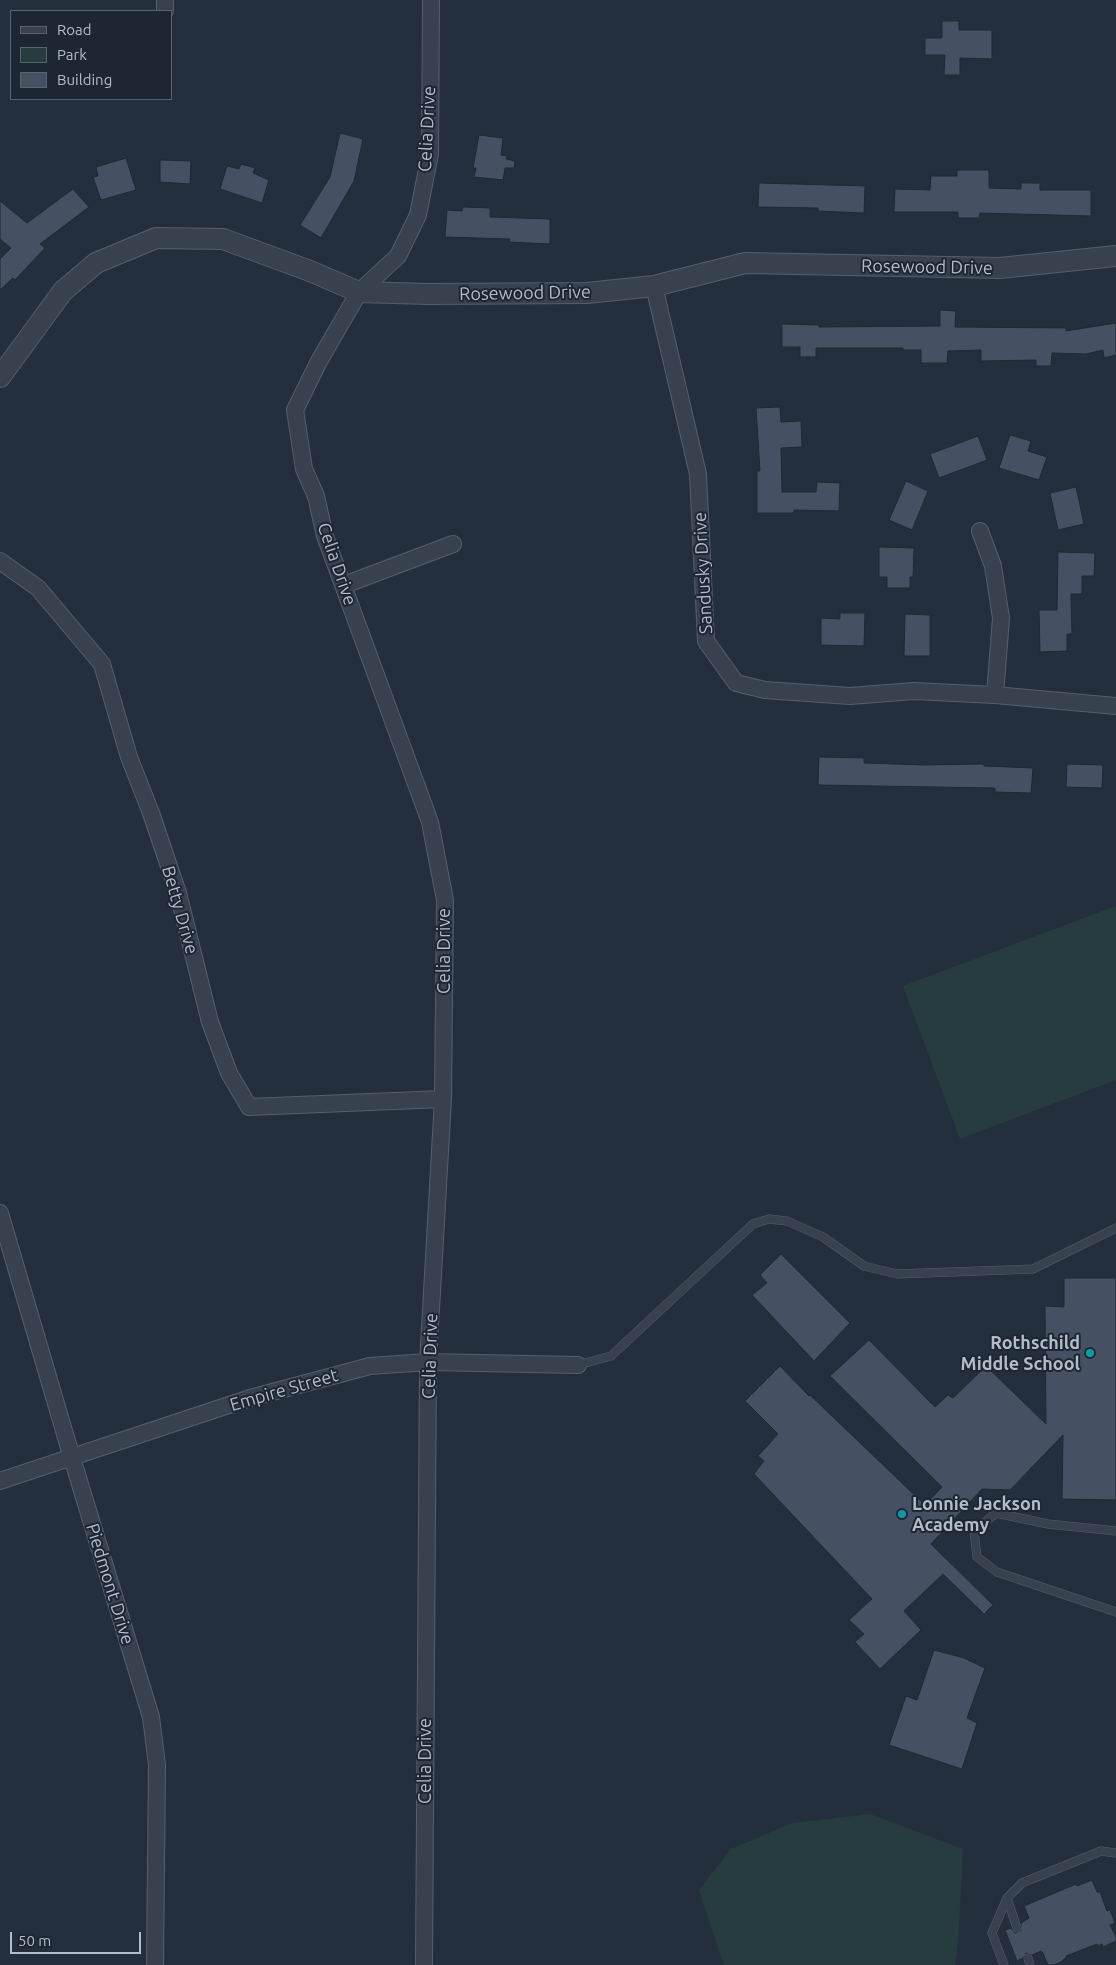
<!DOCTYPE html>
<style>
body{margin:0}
#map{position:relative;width:1116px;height:1965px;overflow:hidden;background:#242f3e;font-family:Ubuntu,sans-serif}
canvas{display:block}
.legend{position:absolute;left:10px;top:10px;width:162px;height:90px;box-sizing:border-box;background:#1d2633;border:1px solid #59626f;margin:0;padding:6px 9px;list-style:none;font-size:15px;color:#b4bcc9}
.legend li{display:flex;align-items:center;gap:10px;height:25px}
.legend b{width:25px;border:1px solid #59626f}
.scale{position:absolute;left:10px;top:1932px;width:131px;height:22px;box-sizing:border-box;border:2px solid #b4bcc9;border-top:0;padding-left:6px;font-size:15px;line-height:18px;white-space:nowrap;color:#b4bcc9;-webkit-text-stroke:4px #1d2633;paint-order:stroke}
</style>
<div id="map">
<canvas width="1116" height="1965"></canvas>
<ul class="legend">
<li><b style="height:6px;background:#38414e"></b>Road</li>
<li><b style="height:14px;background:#263c3f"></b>Park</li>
<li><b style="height:14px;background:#455162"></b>Building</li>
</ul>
<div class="scale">50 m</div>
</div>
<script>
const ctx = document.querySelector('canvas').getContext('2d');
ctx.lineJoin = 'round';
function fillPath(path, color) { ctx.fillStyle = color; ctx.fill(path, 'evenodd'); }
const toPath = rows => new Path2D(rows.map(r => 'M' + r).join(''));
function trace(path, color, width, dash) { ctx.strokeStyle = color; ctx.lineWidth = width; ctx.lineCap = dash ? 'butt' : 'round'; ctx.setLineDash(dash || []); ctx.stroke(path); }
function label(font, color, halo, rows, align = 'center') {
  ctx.font = font + ' Ubuntu,sans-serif'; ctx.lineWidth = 4; ctx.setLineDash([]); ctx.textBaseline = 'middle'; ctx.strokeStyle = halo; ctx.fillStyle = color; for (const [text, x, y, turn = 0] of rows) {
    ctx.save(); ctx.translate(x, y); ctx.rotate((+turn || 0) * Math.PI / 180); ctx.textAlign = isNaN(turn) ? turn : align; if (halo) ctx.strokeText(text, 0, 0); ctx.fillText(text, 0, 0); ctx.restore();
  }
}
const green = toPath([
 [1116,906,1116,1080,960,1139,903,986],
 [870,1814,963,1849,958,1944,955,1965,724,1965,699,1890,731,1849,792,1823]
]);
const building = toPath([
 [942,21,959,21,959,30,992,30,992,59,960,58,960,75,944,75,945,55,925,55,925,38,942,38,942,21],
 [340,133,363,139,354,181,321,238,300,225,330,177,340,133],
 [479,135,503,138,501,155,507,156,506,159,515,161,514,168,505,168,503,180,474,177,476,168,473,168,479,135],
 [126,158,136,190,101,200,93,177,98,176,96,167,126,158],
 [160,160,191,161,190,184,160,182,160,160],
 [241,164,255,168,253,173,269,180,262,203,220,189,227,166,239,169,241,164],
 [957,170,989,170,989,188,1021,189,1021,183,1040,183,1040,190,1091,190,1091,216,980,213,979,218,958,218,958,212,894,212,895,189,930,190,931,176,957,176,957,170],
 [759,183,865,186,864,213,818,211,818,208,758,207,759,183],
 [73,189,89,207,40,244,45,248,15,280,13,278,0,290,0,259,11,248,0,239,0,201,27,223,73,189],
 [463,207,490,208,490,217,550,219,550,244,509,242,510,239,445,237,447,210,462,211,463,207],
 [940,310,956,311,955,327,1066,328,1066,331,1116,323,1116,355,1104,358,1103,350,1086,354,1052,353,1051,366,1036,366,1036,360,981,361,981,350,948,351,947,363,921,363,921,350,903,350,903,348,816,348,816,357,800,357,800,347,782,347,782,324,819,325,819,327,940,326,940,310],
 [780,407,781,422,801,421,802,447,781,448,782,492,816,492,817,482,840,483,839,511,794,510,794,513,757,513,757,471,760,471,756,408,780,407],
 [1010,435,1031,441,1028,451,1047,457,1039,480,999,468,1010,435],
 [978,436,987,460,939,478,930,454,978,436],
 [906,481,928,491,912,530,889,520,906,481],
 [1076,487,1084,524,1058,530,1050,493,1076,487],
 [879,547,914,548,913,577,910,577,910,588,887,588,887,577,879,577,879,547],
 [1058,552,1095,553,1094,576,1082,576,1082,594,1071,594,1072,634,1067,634,1067,651,1040,652,1039,610,1057,610,1058,552],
 [840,613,865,613,864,646,821,645,821,618,840,619,840,613],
 [905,614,930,615,930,656,904,656,905,614],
 [819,757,864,758,864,763,924,765,984,764,984,766,1033,768,1031,793,995,792,995,788,818,785,819,757],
 [1067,764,1103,765,1102,788,1066,787,1067,764],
 [781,1254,850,1323,814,1361,752,1295,767,1283,760,1275,781,1254],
 [1064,1278,1116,1278,1116,1500,1062,1499,1063,1435,1010,1490,982,1489,931,1544,993,1605,984,1614,943,1574,904,1611,921,1630,880,1669,855,1642,864,1634,849,1620,872,1599,754,1474,764,1461,758,1456,778,1434,745,1401,780,1366,809,1396,810,1395,925,1505,942,1487,830,1376,869,1340,935,1407,948,1395,953,1398,986,1366,1046,1424,1045,1306,1064,1307,1064,1278],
 [934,1650,964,1658,985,1668,967,1718,977,1723,962,1769,889,1745,906,1696,917,1700,934,1650],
 [1092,1880,1097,1892,1100,1892,1107,1911,1110,1910,1115,1923,1110,1925,1116,1937,1116,1941,1103,1947,1102,1944,1098,1946,1097,1944,1066,1956,1066,1958,1063,1960,1063,1961,1054,1965,1048,1965,1043,1953,1041,1951,1032,1955,1026,1953,1023,1958,1017,1961,1005,1930,1011,1928,1015,1933,1021,1931,1021,1923,1029,1918,1024,1906,1076,1884,1077,1886,1092,1880]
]);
const service = toPath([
 [578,1365,611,1356,753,1224,769,1219,787,1221,823,1237,864,1266,897,1274,1033,1269,1116,1228],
 [1116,1531,1048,1524,996,1513,974,1531,977,1557,997,1572,1116,1612],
 [1007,1898,1017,1928],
 [1028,1958,1030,1965],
 [1004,1965,992,1933,1007,1898,1022,1883,1101,1851,1116,1853]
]);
const minor = toPath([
 [165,11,165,0],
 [654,286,698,474,706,641,736,683,765,690,850,696,914,691,995,695,1116,706],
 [980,531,993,566,1001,618,995,695],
 [0,561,38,588,102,664,129,757,151,813,178,893,210,1022,229,1073,249,1107,443,1099],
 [344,585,453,544],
 [0,1213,72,1458,151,1717,157,1765,155,1965],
 [0,1481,250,1398,370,1366,428,1362,578,1365],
 [424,1965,428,1362,443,1099,445,900,430,822,325,536,316,496,304,469,295,410,318,363,359,292,398,256,418,215,430,154,431,0]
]);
const tertiary = toPath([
 [0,377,63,291,96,263,156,238,223,239,310,271,359,292,428,294,587,293,654,286,745,263,1000,268,1116,256]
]);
const markers = [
 [1090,1353,5,"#0f9aa8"],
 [902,1514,5,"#0f9aa8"]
];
const streetNames = [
 ["Celia Drive",427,129,-87],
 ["Rosewood Drive",927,267,1],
 ["Rosewood Drive",525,293,-1],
 ["Celia Drive",337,564,71],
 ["Sandusky Drive",703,573,-93],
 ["Betty Drive",180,910,74],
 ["Celia Drive",444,951,-90],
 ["Celia Drive",430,1356,-88],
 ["Empire Street",284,1390,-16],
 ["Piedmont Drive",110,1584,73],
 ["Celia Drive",425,1761,-90]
];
const poiNames = [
 ["Rothschild",1080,1343],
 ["Middle School",1080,1364],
 ["Lonnie Jackson",912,1504,"left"],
 ["Academy",912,1525,"left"]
];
fillPath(green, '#263c3f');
fillPath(building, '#455162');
trace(building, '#1f2835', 1);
trace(service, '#565f6c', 9);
trace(minor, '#565f6c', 18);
trace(tertiary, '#565f6c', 22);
trace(service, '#38414e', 8);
trace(minor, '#38414e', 16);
trace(tertiary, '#38414e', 20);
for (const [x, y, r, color] of markers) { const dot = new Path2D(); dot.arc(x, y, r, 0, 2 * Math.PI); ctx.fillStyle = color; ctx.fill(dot); trace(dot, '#1d2633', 2); }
label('18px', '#b4bcc9', '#1d2633', streetNames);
label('bold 18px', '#b4bcc9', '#1d2633', poiNames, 'right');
</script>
